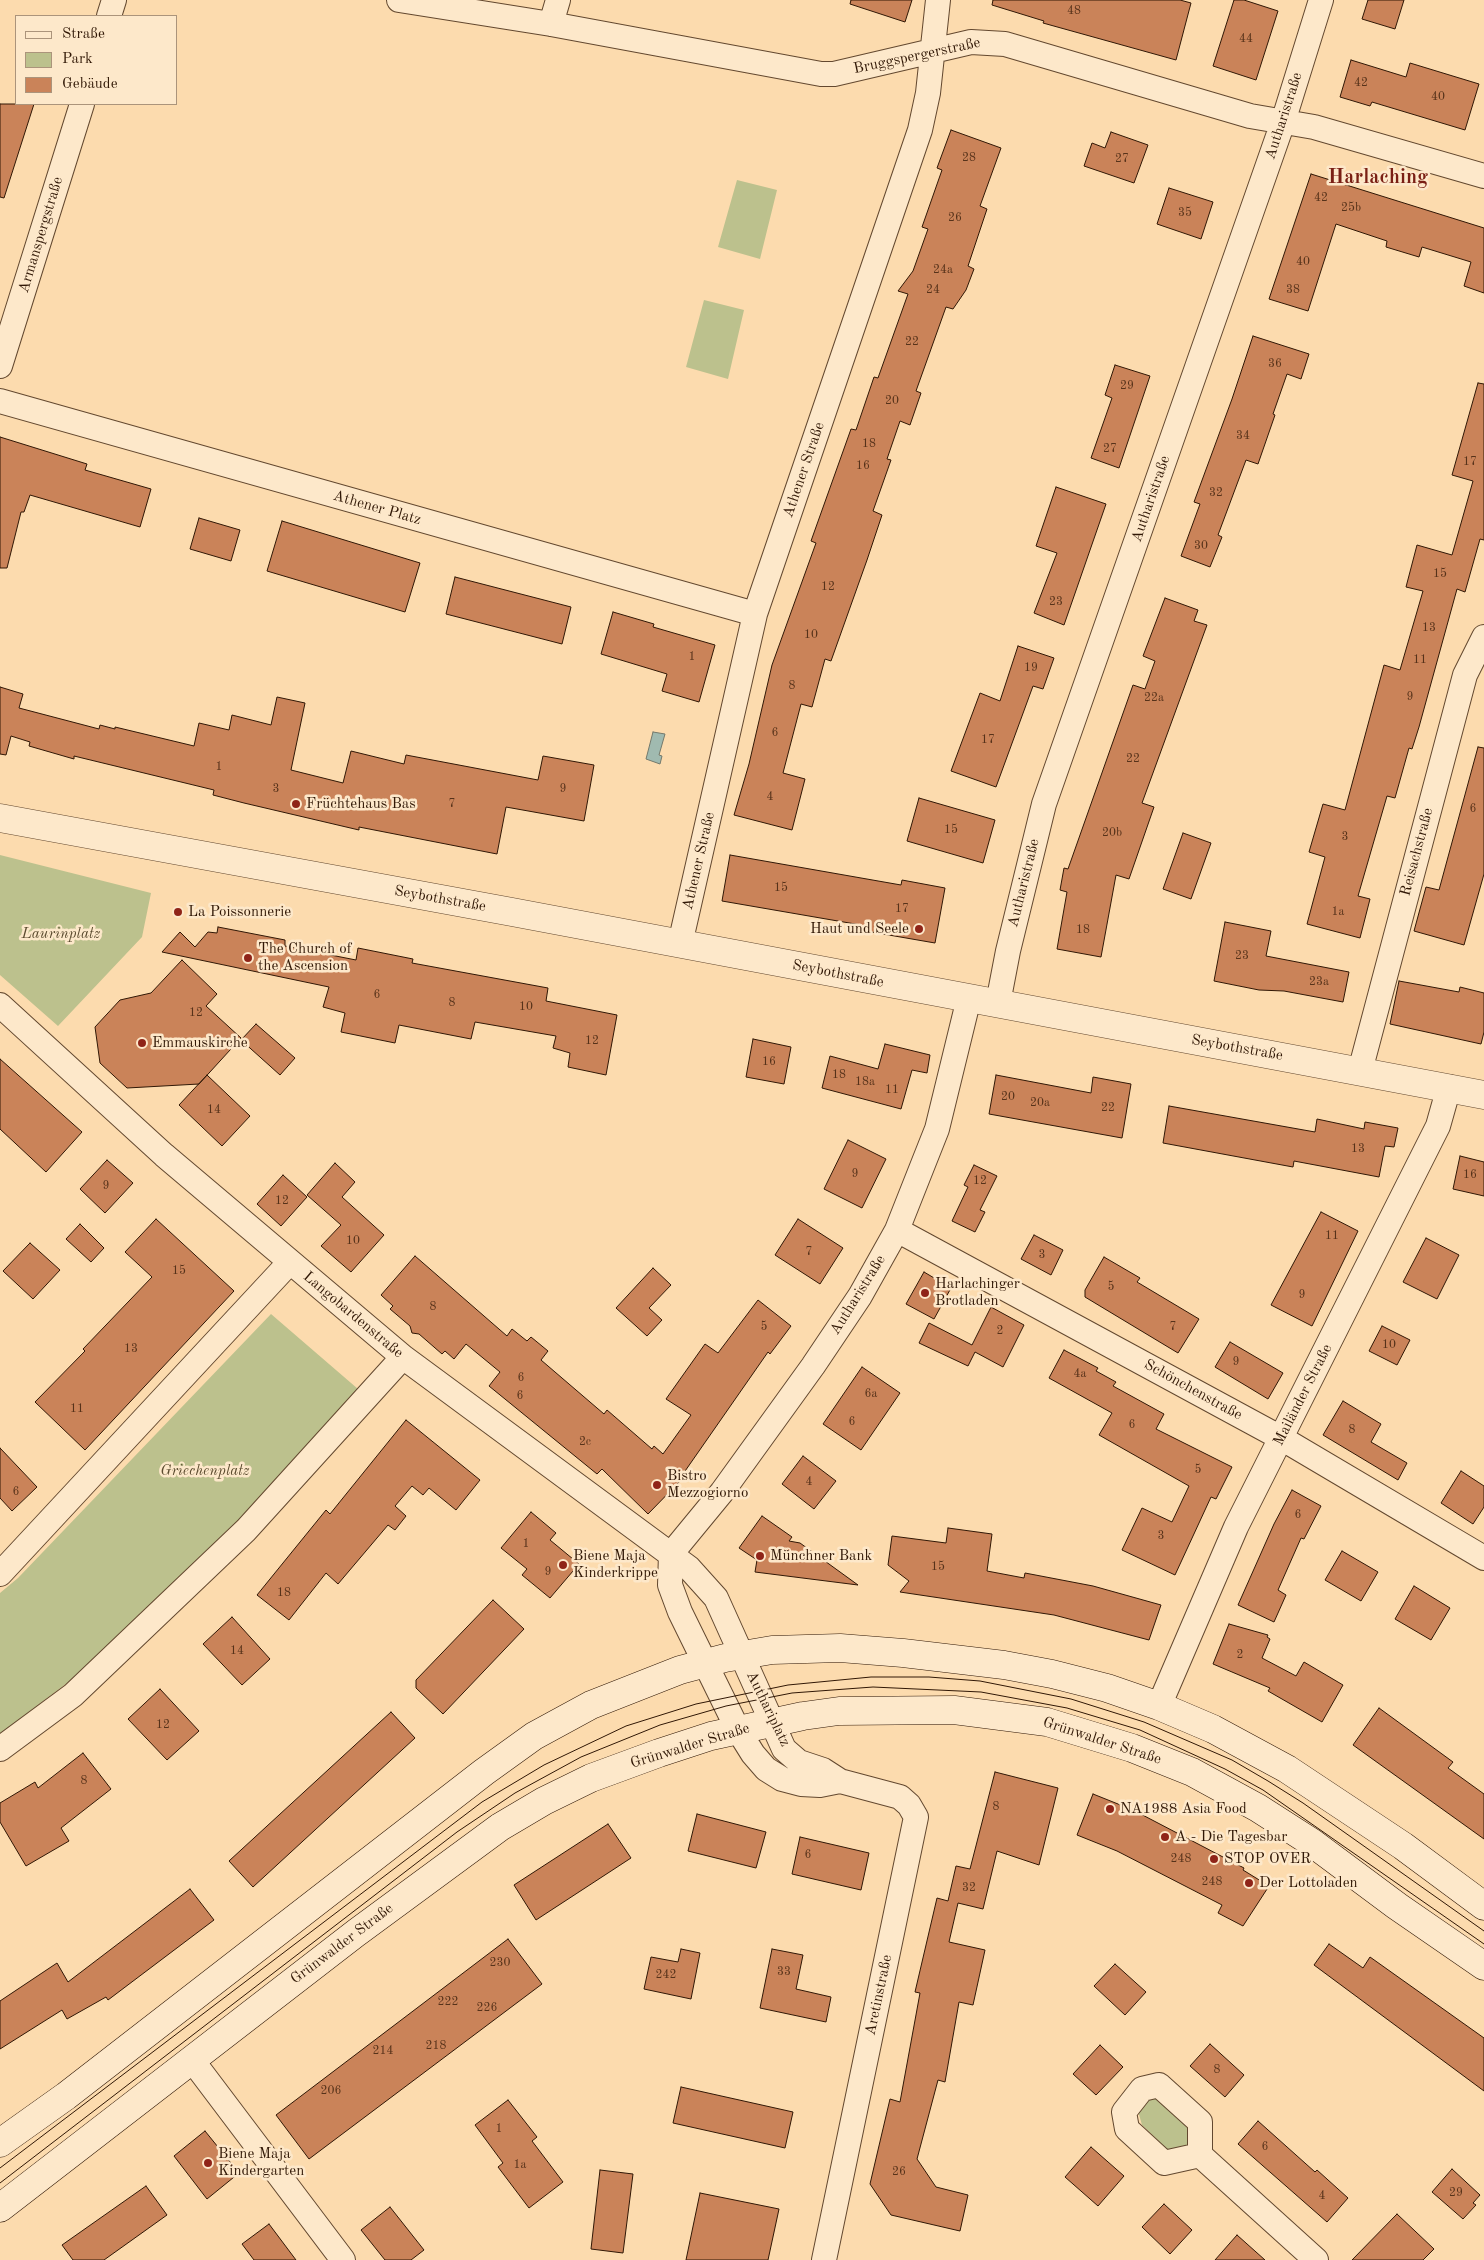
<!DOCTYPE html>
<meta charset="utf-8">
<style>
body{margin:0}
#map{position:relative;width:1484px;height:2260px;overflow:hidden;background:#fcdbae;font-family:"Old Standard TT",serif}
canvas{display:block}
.legend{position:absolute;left:15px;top:15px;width:162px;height:90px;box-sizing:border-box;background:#fde8ca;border:1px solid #ab947b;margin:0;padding:6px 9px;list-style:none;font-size:15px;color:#301705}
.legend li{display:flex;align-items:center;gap:10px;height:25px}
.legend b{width:25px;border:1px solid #ab947b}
</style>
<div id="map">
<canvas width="1484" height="2260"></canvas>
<ul class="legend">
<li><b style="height:6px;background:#fde8ca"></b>Straße</li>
<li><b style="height:14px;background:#bcc18d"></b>Park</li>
<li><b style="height:14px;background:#ca8359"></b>Gebäude</li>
</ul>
</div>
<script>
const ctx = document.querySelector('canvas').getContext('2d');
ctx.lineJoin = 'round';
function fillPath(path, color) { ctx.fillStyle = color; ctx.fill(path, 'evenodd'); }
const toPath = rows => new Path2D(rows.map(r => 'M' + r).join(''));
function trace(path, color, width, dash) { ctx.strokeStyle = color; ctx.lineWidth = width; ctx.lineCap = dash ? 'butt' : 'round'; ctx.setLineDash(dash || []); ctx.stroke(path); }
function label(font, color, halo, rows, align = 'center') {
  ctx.font = font + ' "Old Standard TT",serif'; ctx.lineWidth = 5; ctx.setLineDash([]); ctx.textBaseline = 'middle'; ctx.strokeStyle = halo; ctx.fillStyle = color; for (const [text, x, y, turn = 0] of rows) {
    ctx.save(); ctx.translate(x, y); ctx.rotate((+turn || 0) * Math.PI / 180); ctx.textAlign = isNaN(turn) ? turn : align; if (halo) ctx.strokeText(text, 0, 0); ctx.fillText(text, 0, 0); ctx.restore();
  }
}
const green = toPath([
 [737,180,777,190,760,259,718,247],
 [704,300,744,310,728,379,686,367],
 [0,855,151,893,142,937,58,1026,0,975],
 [271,1314,358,1389,239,1523,75,1677,0,1734,0,1593,18,1578],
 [1149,2099,1159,2099,1189,2126,1192,2139,1187,2147,1172,2151,1168,2150,1142,2125,1138,2111]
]);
const water = toPath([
 [653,732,665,734,659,755,662,756,660,764,646,759,653,732]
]);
const building = toPath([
 [851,0,912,0,905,22,850,4,851,0],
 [993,0,1180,0,1191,3,1176,60,1043,23,1044,21,992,5,993,0],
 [1234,0,1244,0,1278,11,1256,80,1213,66,1234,0],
 [1368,0,1404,0,1395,29,1362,19,1368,0],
 [1351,60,1406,77,1410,63,1479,84,1465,130,1372,102,1370,106,1340,97,1351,60],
 [0,104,34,104,4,198,0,197,0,104],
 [951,130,1001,148,980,206,987,209,968,266,974,269,966,290,953,309,946,307,916,391,921,393,910,425,900,421,887,459,891,460,873,511,882,515,867,560,831,661,825,659,812,707,801,704,783,773,805,779,792,830,734,815,749,764,772,665,816,543,811,541,851,429,856,430,874,377,878,378,908,294,898,291,913,271,928,229,922,227,942,170,937,168,951,130],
 [1111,132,1148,145,1134,183,1084,166,1092,143,1105,148,1111,132],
 [1311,174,1484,228,1484,293,1464,286,1471,262,1422,247,1419,257,1386,247,1387,241,1336,224,1308,311,1269,299,1311,174],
 [1169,188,1213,202,1201,239,1157,224,1169,188],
 [1253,336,1309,354,1301,379,1287,374,1273,414,1275,415,1258,464,1246,460,1218,535,1222,537,1210,567,1181,556,1200,504,1194,502,1232,399,1253,336],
 [1115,365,1150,376,1119,468,1091,458,1112,398,1105,395,1115,365],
 [1478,383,1484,384,1484,540,1480,539,1465,592,1457,589,1419,727,1412,749,1409,748,1395,798,1387,796,1358,896,1370,899,1360,938,1307,924,1325,857,1309,852,1323,804,1345,810,1384,665,1400,670,1423,591,1406,587,1417,545,1452,555,1473,481,1452,475,1478,383],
 [0,437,87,464,85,470,151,489,140,527,30,495,24,512,21,512,7,568,0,568,0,437],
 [1056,487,1106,504,1064,625,1034,613,1057,553,1036,546,1056,487],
 [199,518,240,530,231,561,190,549,199,518],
 [282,521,420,563,405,612,267,571,282,521],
 [455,577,571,607,562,644,446,614,455,577],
 [1165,598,1198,610,1194,621,1207,625,1142,803,1154,807,1129,879,1116,875,1101,957,1057,949,1067,892,1060,890,1064,868,1068,869,1133,685,1145,689,1155,661,1143,656,1165,598],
 [613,612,654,624,653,627,715,645,699,702,662,691,667,674,601,654,613,612],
 [1018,646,1054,658,1043,689,1033,686,996,787,951,771,980,693,1000,701,1018,646],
 [0,687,23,694,19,708,99,729,100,725,115,729,115,727,194,746,199,723,229,730,232,715,271,725,277,697,305,703,291,770,343,783,351,751,404,764,406,755,538,780,543,756,594,765,584,821,506,807,497,854,359,827,359,830,244,803,213,795,214,790,74,756,74,759,29,746,30,742,11,736,6,755,0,754,0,687],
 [1478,747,1484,748,1484,874,1464,945,1414,931,1426,887,1439,890,1478,747],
 [919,798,995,820,983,863,907,841,919,798],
 [1183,833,1211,843,1191,899,1163,889,1183,833],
 [730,855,901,885,902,880,945,888,935,943,860,930,861,925,722,901,730,855],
 [1225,922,1271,931,1266,956,1349,972,1343,1002,1284,991,1259,990,1214,981,1225,922],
 [218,927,285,940,285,946,356,960,358,948,413,959,412,963,548,988,546,1001,617,1015,606,1075,568,1067,570,1053,553,1048,556,1036,475,1022,471,1039,399,1025,395,1043,341,1032,345,1013,323,1007,329,987,162,952,180,932,195,947,208,932,217,933,218,927],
 [182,960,217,994,206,1006,241,1038,199,1084,127,1088,100,1063,95,1027,120,1000,151,993,182,960],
 [1399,981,1459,992,1460,987,1484,993,1484,1032,1481,1044,1390,1024,1399,981],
 [256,1024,295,1058,280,1075,241,1040,256,1024],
 [753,1039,791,1047,784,1084,746,1077,753,1039],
 [885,1044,930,1055,927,1073,912,1070,901,1109,822,1088,830,1056,878,1069,885,1044],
 [0,1059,82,1132,46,1172,0,1129,0,1059],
 [207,1075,250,1116,222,1146,179,1105,207,1075],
 [996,1075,1091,1093,1093,1077,1131,1084,1122,1138,989,1114,996,1075],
 [1169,1106,1315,1132,1317,1119,1364,1129,1365,1122,1398,1128,1394,1147,1385,1146,1379,1177,1294,1161,1293,1167,1163,1143,1169,1106],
 [848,1140,886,1159,862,1208,824,1189,848,1140],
 [1460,1156,1484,1162,1484,1196,1453,1189,1460,1156],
 [107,1160,133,1183,105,1213,80,1189,107,1160],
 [335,1163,355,1182,342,1197,384,1235,351,1272,321,1246,341,1225,307,1195,335,1163],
 [974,1165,997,1176,980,1210,985,1212,975,1232,952,1221,968,1187,964,1185,974,1165],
 [283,1175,307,1197,281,1226,257,1204,283,1175],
 [1321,1212,1358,1231,1312,1326,1271,1305,1321,1212],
 [156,1219,234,1291,85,1450,35,1402,85,1351,83,1349,152,1277,125,1252,156,1219],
 [798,1219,843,1248,820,1284,775,1255,798,1219],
 [80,1224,104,1248,91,1262,66,1239,80,1224],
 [1034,1235,1063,1250,1051,1275,1021,1259,1034,1235],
 [1426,1238,1459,1255,1437,1299,1403,1282,1426,1238],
 [30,1243,60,1270,33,1299,3,1271,30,1243],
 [415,1256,507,1336,512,1329,527,1341,531,1337,548,1351,541,1360,604,1414,607,1410,652,1449,654,1446,663,1454,691,1415,666,1399,705,1344,718,1353,758,1300,791,1326,770,1354,768,1352,683,1474,685,1476,648,1514,602,1469,597,1474,489,1386,500,1372,466,1344,454,1359,445,1351,442,1354,419,1334,412,1333,410,1326,390,1309,393,1306,381,1295,415,1256],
 [1104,1257,1140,1278,1137,1282,1199,1319,1178,1353,1085,1297,1085,1290,1104,1257],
 [653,1268,671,1285,649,1308,662,1320,647,1336,616,1308,653,1268],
 [924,1272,951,1288,934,1319,906,1304,924,1272],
 [991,1307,1024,1325,1003,1367,975,1352,968,1366,919,1343,929,1323,972,1345,991,1307],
 [1382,1326,1410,1340,1397,1365,1369,1351,1382,1326],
 [1230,1342,1283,1373,1268,1399,1215,1367,1230,1342],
 [1064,1350,1098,1368,1096,1371,1116,1382,1113,1386,1164,1414,1156,1429,1232,1467,1216,1499,1211,1497,1175,1575,1122,1550,1142,1508,1172,1522,1189,1486,1099,1435,1112,1413,1049,1378,1064,1350],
 [862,1367,900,1393,861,1450,823,1424,862,1367],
 [1343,1401,1381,1424,1371,1442,1407,1463,1398,1480,1323,1435,1343,1401],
 [406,1420,480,1480,456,1510,429,1488,423,1495,412,1486,395,1506,406,1516,395,1530,388,1525,338,1584,326,1573,289,1620,257,1595,326,1510,330,1514,406,1420],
 [0,1448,37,1487,12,1511,0,1498,0,1448],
 [803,1456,836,1481,814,1509,782,1484,803,1456],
 [1461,1471,1484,1486,1484,1507,1473,1524,1441,1503,1461,1471],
 [1292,1490,1321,1506,1304,1539,1301,1538,1278,1590,1286,1595,1274,1622,1238,1605,1274,1524,1292,1490],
 [531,1512,556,1533,550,1540,579,1564,550,1598,522,1575,527,1569,501,1548,531,1512],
 [762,1516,792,1537,789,1541,800,1543,858,1585,755,1572,757,1560,739,1548,762,1516],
 [948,1528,992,1534,987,1571,1024,1578,1025,1573,1093,1586,1161,1605,1149,1640,1054,1615,900,1592,909,1581,888,1565,892,1536,946,1543,948,1528],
 [1342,1551,1378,1572,1361,1601,1325,1580,1342,1551],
 [1414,1586,1450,1608,1431,1640,1395,1619,1414,1586],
 [493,1600,524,1629,443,1714,416,1688,416,1680,493,1600],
 [232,1617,270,1659,242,1685,203,1644,232,1617],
 [1229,1624,1268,1635,1267,1637,1270,1639,1262,1658,1296,1676,1304,1662,1343,1685,1322,1722,1268,1691,1270,1688,1213,1664,1229,1624],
 [160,1689,199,1731,167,1760,128,1719,160,1689],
 [1379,1708,1453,1762,1448,1768,1484,1794,1484,1839,1353,1745,1379,1708],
 [391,1712,415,1738,253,1887,229,1861,391,1712],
 [83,1753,111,1789,61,1828,69,1841,26,1866,0,1822,0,1803,35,1782,38,1788,83,1753],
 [995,1772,1058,1788,1039,1865,997,1851,983,1909,958,1903,949,1942,985,1950,973,2005,959,2002,945,2082,938,2080,917,2159,936,2187,968,2195,960,2231,891,2215,870,2184,890,2099,900,2102,920,1993,915,1992,937,1898,948,1901,956,1866,970,1869,995,1772],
 [1093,1794,1133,1810,1244,1868,1243,1870,1269,1886,1243,1926,1218,1913,1222,1905,1117,1851,1077,1835,1093,1794],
 [697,1814,766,1832,756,1868,688,1851,697,1814],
 [608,1824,631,1858,536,1920,514,1885,608,1824],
 [800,1837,869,1853,861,1890,792,1874,800,1837],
 [190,1889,214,1920,108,2000,106,1997,67,2019,62,2010,0,2049,0,2001,57,1963,68,1982,190,1889],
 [508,1939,542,1984,309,2159,276,2115,508,1939],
 [1329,1944,1363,1968,1370,1957,1484,2038,1484,2091,1314,1965,1329,1944],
 [681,1949,700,1953,691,1999,644,1989,651,1957,678,1962,681,1949],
 [772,1949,803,1955,796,1989,831,1997,826,2022,760,2008,772,1949],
 [1115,1964,1146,1992,1125,2015,1094,1986,1115,1964],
 [1210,2044,1244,2075,1225,2097,1190,2066,1210,2044],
 [1100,2045,1123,2067,1096,2095,1073,2074,1100,2045],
 [681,2087,793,2112,785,2148,673,2123,681,2087],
 [508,2100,537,2137,532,2141,563,2182,529,2208,498,2167,503,2163,475,2125,508,2100],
 [1258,2121,1315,2172,1317,2170,1348,2198,1327,2222,1238,2144,1258,2121],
 [205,2131,239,2173,207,2199,174,2156,205,2131],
 [1091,2147,1124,2176,1098,2206,1065,2177,1091,2147],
 [1452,2169,1480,2195,1473,2203,1476,2205,1463,2219,1432,2192,1452,2169],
 [600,2170,633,2174,623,2253,591,2249,600,2170],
 [146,2186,167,2215,104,2260,73,2260,62,2245,146,2186],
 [700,2193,779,2209,768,2260,686,2260,700,2193],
 [1164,2204,1192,2230,1170,2254,1142,2227,1164,2204],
 [390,2207,424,2250,411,2260,385,2260,361,2230,390,2207],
 [1397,2214,1434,2249,1423,2260,1352,2260,1397,2214],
 [269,2224,296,2260,254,2260,242,2244,269,2224],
 [1237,2235,1265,2260,1215,2260,1237,2235]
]);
const minor = toPath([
 [399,0,551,24,821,74,834,74,971,42,1005,44,1250,116,1314,127,1484,176],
 [109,16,114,0],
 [551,24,558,0],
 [0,366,82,104],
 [0,401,755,614],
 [680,944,755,614,920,130,928,93,938,0],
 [998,1003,1008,951,1044,804,1283,122,1321,0],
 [0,1005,164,1155,403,1357,689,1568,716,1598,784,1749,799,1762,823,1770,840,1781,900,1797,909,1805,916,1817,824,2260],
 [1360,1071,1465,675,1484,637],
 [897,1230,1281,1438,1484,1558],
 [671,1554,722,1492,813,1366,860,1296,897,1230,937,1129,969,998],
 [671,1554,670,1585,680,1612,738,1730,753,1754,766,1769,782,1779,801,1784,820,1785,840,1781],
 [0,1574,290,1262],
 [1159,1706,1236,1527,1438,1126,1449,1087],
 [0,1749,73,1695,246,1530,403,1357],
 [192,2060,343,2260],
 [1200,2155,1164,2163,1127,2129,1124,2112,1142,2089,1159,2085,1200,2122,1200,2155,1316,2260]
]);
const tertiary = toPath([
 [0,818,512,912,1484,1095]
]);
const secondary = toPath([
 [0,2143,66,2096,484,1772,534,1736,591,1705,680,1670,725,1658,772,1650,840,1648,903,1653,1004,1665,1052,1674,1107,1688,1159,1706,1213,1729,1287,1769,1403,1846,1484,1906],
 [0,2208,356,1933,500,1827,544,1801,591,1778,659,1753,711,1736,803,1716,839,1711,954,1710,1047,1722,1132,1748,1192,1772,1258,1808,1311,1842,1397,1906,1484,1966]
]);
const tram = toPath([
 [0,2168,482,1802,544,1765,626,1726,696,1704,788,1685,871,1677,929,1677,980,1681,1071,1699,1144,1722,1232,1760,1268,1781,1303,1803,1484,1931],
 [0,2183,457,1832,515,1793,581,1757,660,1725,726,1706,792,1693,873,1687,981,1692,1067,1708,1140,1730,1225,1769,1263,1790,1484,1944]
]);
const markers = [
 [296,804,5,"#8f2418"],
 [178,912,5,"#8f2418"],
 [919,929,5,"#8f2418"],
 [248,958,5,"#8f2418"],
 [142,1043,5,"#8f2418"],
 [925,1293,5,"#8f2418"],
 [657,1485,5,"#8f2418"],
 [760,1556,5,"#8f2418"],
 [563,1565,5,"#8f2418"],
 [1110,1809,5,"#8f2418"],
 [1165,1837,5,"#8f2418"],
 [1214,1859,5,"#8f2418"],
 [1249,1883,5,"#8f2418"],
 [208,2163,5,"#8f2418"]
];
const numberNames = [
 ["48",1074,11],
 ["44",1246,39],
 ["42",1361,83],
 ["40",1438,97],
 ["28",969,158],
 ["27",1122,159],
 ["42",1321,198],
 ["25b",1351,208],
 ["35",1185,213],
 ["26",955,218],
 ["40",1303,262],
 ["24a",943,270],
 ["24",933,290],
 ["38",1293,290],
 ["22",912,342],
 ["36",1275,364],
 ["29",1127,386],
 ["20",892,401],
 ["34",1243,436],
 ["18",869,444],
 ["27",1110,449],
 ["17",1470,462],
 ["16",863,466],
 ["32",1216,493],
 ["30",1201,546],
 ["15",1440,574],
 ["12",828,587],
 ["23",1056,602],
 ["13",1429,628],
 ["10",811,635],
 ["1",692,657],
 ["11",1420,660],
 ["19",1031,668],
 ["8",792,686],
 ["9",1410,697],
 ["22a",1154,698],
 ["6",775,733],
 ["17",988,740],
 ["22",1133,759],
 ["1",219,767],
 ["3",276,789],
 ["9",563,789],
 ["4",770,797],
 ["7",452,804],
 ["6",1473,809],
 ["15",951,830],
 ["20b",1112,833],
 ["3",1345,837],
 ["15",781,888],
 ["17",902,909],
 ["1a",1338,912],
 ["18",1083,930],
 ["23",1242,956],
 ["23a",1319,982],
 ["6",377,995],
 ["8",452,1003],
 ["10",526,1007],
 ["12",196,1013],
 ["12",592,1041],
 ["16",769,1062],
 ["18",839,1075],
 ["18a",865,1082],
 ["11",892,1090],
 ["20",1008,1097],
 ["20a",1040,1103],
 ["22",1108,1108],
 ["14",214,1110],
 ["13",1358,1149],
 ["9",855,1174],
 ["16",1470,1175],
 ["12",980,1181],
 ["9",106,1186],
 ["12",282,1201],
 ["11",1332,1236],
 ["10",353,1241],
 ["7",809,1252],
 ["3",1042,1255],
 ["15",179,1271],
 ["5",1111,1287],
 ["9",1302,1295],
 ["8",433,1307],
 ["5",764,1327],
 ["7",1173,1327],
 ["2",1000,1331],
 ["10",1389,1345],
 ["13",131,1349],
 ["9",1236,1362],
 ["4a",1080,1374],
 ["6",521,1378],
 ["6a",871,1394],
 ["6",520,1396],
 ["11",77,1409],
 ["6",852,1422],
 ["6",1132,1425],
 ["8",1352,1430],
 ["2c",585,1442],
 ["5",1198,1470],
 ["4",809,1482],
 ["6",16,1492],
 ["6",1298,1515],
 ["3",1161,1536],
 ["1",526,1544],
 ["15",938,1567],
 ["9",548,1572],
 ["18",284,1593],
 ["14",237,1651],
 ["2",1240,1655],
 ["12",163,1725],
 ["8",84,1781],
 ["8",996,1807],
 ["6",808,1855],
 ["248",1181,1859],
 ["248",1212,1882],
 ["32",969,1888],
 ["230",500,1963],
 ["33",784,1972],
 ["242",666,1975],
 ["222",448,2002],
 ["226",487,2008],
 ["218",436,2046],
 ["214",383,2051],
 ["8",1217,2070],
 ["206",331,2091],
 ["1",499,2129],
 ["6",1265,2147],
 ["1a",520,2165],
 ["26",899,2172],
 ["29",1456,2193],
 ["4",1322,2196]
];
const streetNames = [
 ["Bruggspergerstraße",917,56,-12],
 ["Autharistraße",1284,116,-72],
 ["Armanspergstraße",41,235,-73],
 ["Athener Straße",804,470,-71],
 ["Autharistraße",1151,499,-71],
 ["Athener Platz",377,508,16],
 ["Reisachstraße",1417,852,-75],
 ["Athener Straße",699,861,-77],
 ["Autharistraße",1024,883,-76],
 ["Seybothstraße",440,899,10],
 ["Seybothstraße",838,974,11],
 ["Seybothstraße",1237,1048,10],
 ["Autharistraße",858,1295,-58],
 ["Langobardenstraße",353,1315,40],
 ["Schönchenstraße",1193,1390,29],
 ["Mailänder Straße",1303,1395,-63],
 ["Authariplatz",768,1709,64],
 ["Grünwalder Straße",1102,1741,18],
 ["Grünwalder Straße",690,1746,-17],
 ["Grünwalder Straße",342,1944,-37],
 ["Aretinstraße",879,1995,-78]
];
const poiNames = [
 ["Früchtehaus Bas",306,804],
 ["La Poissonnerie",188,912],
 ["Haut und Seele",909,929,"right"],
 ["The Church of",258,949],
 ["the Ascension",258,966],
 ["Emmauskirche",152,1043],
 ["Harlachinger",935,1284],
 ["Brotladen",935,1301],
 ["Bistro",667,1476],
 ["Mezzogiorno",667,1493],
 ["Biene Maja",573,1556],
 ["Kinderkrippe",573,1573],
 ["Münchner Bank",770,1556],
 ["NA1988 Asia Food",1120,1809],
 ["A - Die Tagesbar",1175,1837],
 ["STOP OVER",1224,1859],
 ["Der Lottoladen",1259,1883],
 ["Biene Maja",218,2154],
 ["Kindergarten",218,2171]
];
const parkNames = [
 ["Laurinplatz",61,934],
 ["Griechenplatz",205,1471]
];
const districtNames = [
 ["Harlaching",1378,178]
];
fillPath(green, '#bcc18d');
fillPath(water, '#a0bab0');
trace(water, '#73796c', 1);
fillPath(building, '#ca8359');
trace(building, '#301705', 1);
trace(minor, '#63482f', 26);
trace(tertiary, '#63482f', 29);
trace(secondary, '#301705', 29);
trace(minor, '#fde8ca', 24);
trace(tertiary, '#fde8ca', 28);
trace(secondary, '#fde8ca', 28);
trace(tram, '#301705', 1);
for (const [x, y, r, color] of markers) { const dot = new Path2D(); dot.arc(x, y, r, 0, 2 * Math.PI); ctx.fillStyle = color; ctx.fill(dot); trace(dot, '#fde8ca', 2); }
label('12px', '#56321a', null, numberNames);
label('15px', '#301705', '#fde8ca', streetNames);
label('15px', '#301705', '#fde8ca', poiNames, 'left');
label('italic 15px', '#5a4a2e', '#fde8ca', parkNames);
label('bold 20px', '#7a1f14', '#fde8ca', districtNames);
</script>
